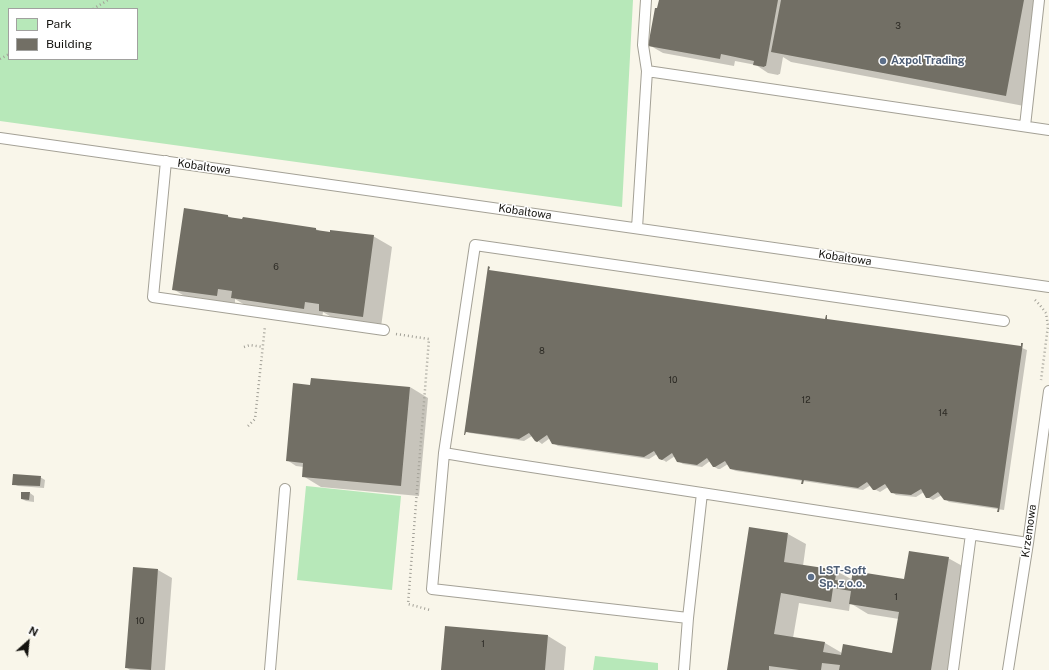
<!DOCTYPE html>
<style>
body{margin:0}
#map{position:relative;width:1049px;height:670px;overflow:hidden;background:#f9f6ea;font-family:"Public Sans",sans-serif}
canvas{display:block}
.legend{position:absolute;left:8px;top:8px;width:130px;height:52px;box-sizing:border-box;background:#fff;border:1px solid #a1a19f;margin:0;padding:5px 7px;list-style:none;font-size:12px;color:#14130f}
.legend li{display:flex;align-items:center;gap:8px;height:20px}
.legend b{width:20px;border:1px solid #a1a19f}
.north{position:absolute;left:8px;top:622px;width:40px;height:40px;-webkit-text-stroke:3px #fff;paint-order:stroke;rotate:27deg;font-size:11px;font-weight:700;line-height:16px;text-align:center;color:#14130f}
.north::after{content:'';display:block;margin:auto;width:14px;height:18px;background:#14130f;clip-path:polygon(50% 0,100% 100%,50% 72%,0 100%)}
</style>
<div id="map">
<canvas width="1049" height="670"></canvas>
<ul class="legend">
<li><b style="height:11px;background:#b7e8b9"></b>Park</li>
<li><b style="height:11px;background:#726f65"></b>Building</li>
</ul>
<div class="north">N</div>
</div>
<script>
const ctx = document.querySelector('canvas').getContext('2d');
ctx.lineJoin = 'round';
function fillPath(path, color) { ctx.fillStyle = color; ctx.fill(path, 'evenodd'); }
const toPath = rows => new Path2D(rows.map(r => 'M' + r).join(''));
function trace(path, color, width, dash) { ctx.strokeStyle = color; ctx.lineWidth = width; ctx.lineCap = dash ? 'butt' : 'round'; ctx.setLineDash(dash || []); ctx.stroke(path); }
function label(font, color, halo, rows, align = 'center') {
  ctx.font = font + ' "Public Sans",sans-serif'; ctx.lineWidth = 3; ctx.setLineDash([]); ctx.textBaseline = 'middle'; ctx.strokeStyle = halo; ctx.fillStyle = color; for (const [text, x, y, turn = 0] of rows) {
    ctx.save(); ctx.translate(x, y); ctx.rotate((+turn || 0) * Math.PI / 180); ctx.textAlign = isNaN(turn) ? turn : align; if (halo) ctx.strokeText(text, 0, 0); ctx.fillText(text, 0, 0); ctx.restore();
  }
}
const green = toPath([
 [0,0,633,0,622,207,0,121],
 [9,9,137,9,137,59,9,59],
 [306,486,401,496,392,590,297,580],
 [595,656,658,663,658,670,593,670]
]);
const shadow = toPath([
 [660,0,1044,0,1024,106,791,62,783,57,780,74,779,74,778,75,768,73,756,65,735,61,734,66,663,53,649,45],
 [228,216,234,219,243,220,244,218,316,229,322,232,373,236,392,247,381,327,338,321,323,312,322,319,250,308,235,299,235,306,191,300,173,289],
 [488,271,1022,348,1027,350,1004,510,949,502,945,499,942,495,933,500,927,497,924,492,916,497,896,495,892,492,888,487,880,492,874,489,871,485,863,490,736,471,731,469,728,464,720,469,718,469,713,466,710,461,702,467,683,464,678,461,675,456,666,462,665,461,660,459,657,454,649,459,558,446,553,443,550,438,542,444,538,441,538,442,535,441,532,436,524,441,470,433,465,431],
 [410,387,428,398,419,496,321,487,303,476,304,467,296,466,287,460],
 [40,477,45,480,44,488,18,486,13,484],
 [30,493,34,496,34,502,26,501,22,499],
 [788,534,806,544,803,566,836,571,853,580,905,580,948,558,966,568,951,670,728,670],
 [799,603,849,611,850,603,868,614,899,619,893,654,842,653,825,643,793,638],
 [158,570,172,578,165,670,130,670,127,668],
 [548,636,566,647,564,670,442,670]
]);
const building = toPath([
 [659,0,778,0,766,66,765,66,764,67,753,65,754,61,721,54,720,59,648,46,655,8,657,8],
 [781,0,1024,0,1006,96,771,52],
 [184,208,228,215,228,217,242,219,243,217,316,228,316,230,330,232,330,230,374,235,363,317,319,311,319,304,305,302,304,309,231,298,232,291,218,289,217,296,172,290],
 [488,266,490,267,489,270,825,319,826,315,827,315,827,319,1021,346,1021,343,1023,343,999,512,997,512,998,508,944,500,938,492,929,498,926,498,921,489,911,495,891,493,885,484,875,490,873,490,867,482,858,488,804,480,803,484,801,484,802,480,730,469,725,461,715,467,713,467,707,458,697,465,677,462,672,453,662,460,659,459,654,451,644,457,552,444,547,435,537,442,535,441,529,433,519,439,466,432,465,435,464,435],
 [311,378,410,387,401,486,302,477,303,463,286,461,293,383,310,385],
 [13,474,41,476,40,486,12,485],
 [21,492,30,492,29,500,21,499],
 [749,527,788,533,784,562,837,570,835,580,851,582,853,571,904,579,909,551,949,557,931,670,839,670,840,665,822,663,821,670,799,670,769,666,769,670,727,670],
 [833,588,851,591,849,604,899,612,892,653,843,644,841,655,823,652,825,642,774,634,781,593,831,602],
 [133,567,158,569,151,670,125,668],
 [445,626,548,635,545,670,441,670]
]);
const path = toPath([
 [93,9,108,0],
 [0,59,9,54],
 [1035,300,1039,304,1046,313,1048,326,1041,380],
 [396,334,429,339,408,604,430,610],
 [244,347,250,345,263,347],
 [248,426,255,419,265,326]
]);
const lane = toPath([
 [647,71,1049,130],
 [1025,126,1039,0],
 [0,138,1049,287],
 [166,161,153,297,384,330],
 [637,228,647,71,643,45,646,0],
 [1004,321,475,245,444,453,486,460,1028,543],
 [444,453,432,589,688,618,702,493],
 [270,670,285,489],
 [684,670,688,618],
 [953,670,971,534],
 [1008,670,1028,543,1049,391]
]);
const markers = [
 [883,61,4,"#5c6f8a"],
 [811,577,4,"#5c6f8a"]
];
const numberNames = [
 ["3",898,26],
 ["6",276,267],
 ["8",542,351],
 ["10",673,380],
 ["12",806,400],
 ["14",943,413],
 ["1",896,597],
 ["10",140,621],
 ["1",483,644]
];
const serviceNames = [
 ["Axpol Trading",891,61],
 ["LST-Soft",819,571],
 ["Sp. z o.o.",819,584]
];
const streetNames = [
 ["Kobaltowa",204,167,8],
 ["Kobaltowa",525,212,8],
 ["Kobaltowa",845,258,8],
 ["Krzemowa",1029,531,-82]
];
fillPath(green, '#b7e8b9');
fillPath(shadow, '#0003');
fillPath(building, '#726f65');
trace(lane, '#a4a196', 12);
trace(path, '#a2a097', 2.5, [1, 3]);
trace(lane, '#fff', 10);
for (const [x, y, r, color] of markers) { const dot = new Path2D(); dot.arc(x, y, r, 0, 2 * Math.PI); ctx.fillStyle = color; ctx.fill(dot); trace(dot, '#fff', 1.5); }
label('9px', '#2c2a24', null, numberNames);
label('bold 11px', '#4e5e75', '#fff', serviceNames, 'left');
label('11px', '#14130f', '#fff', streetNames);
</script>
